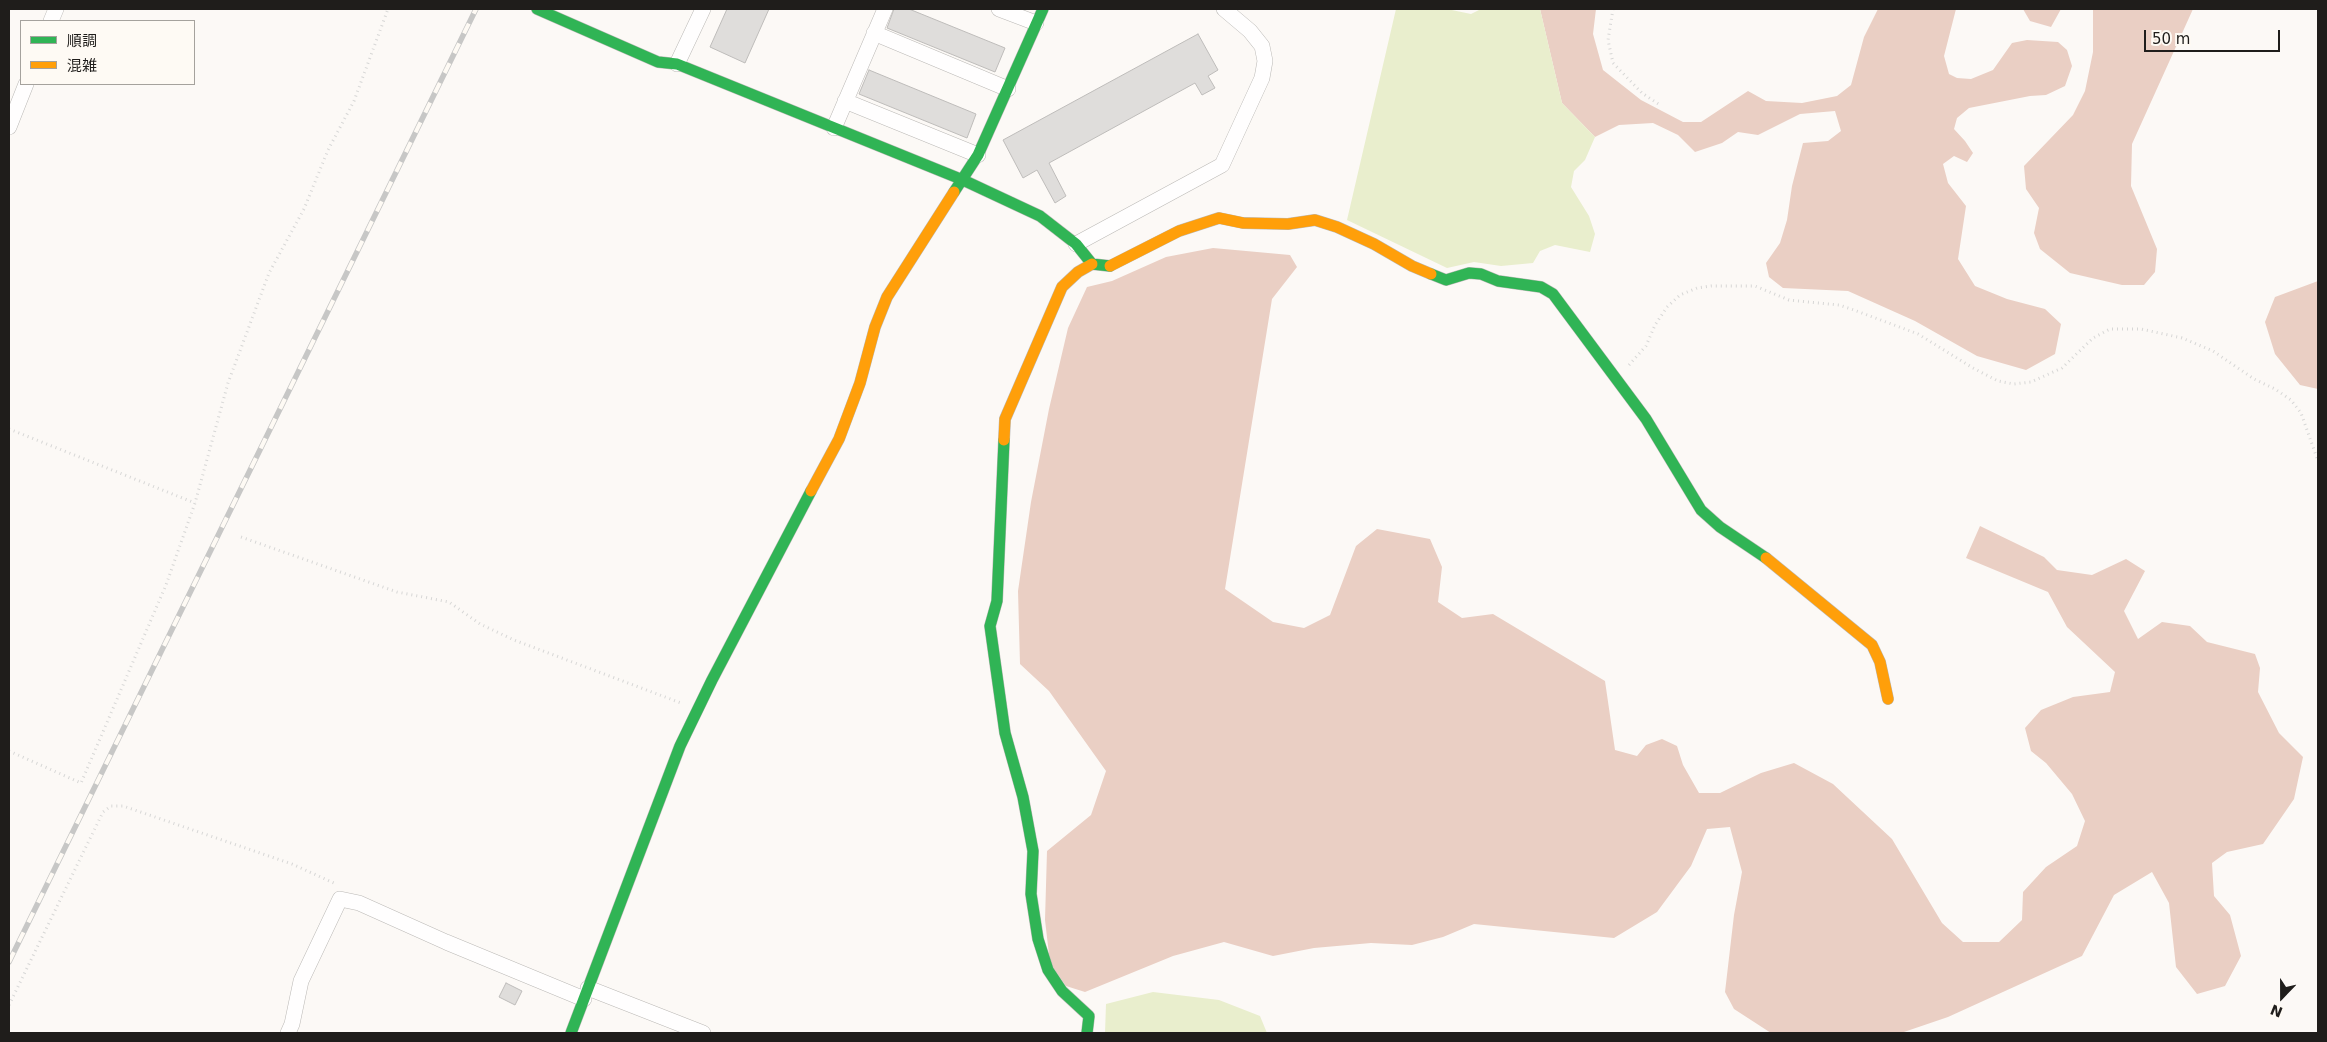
<!DOCTYPE html>
<meta charset="utf-8">
<style>
body{margin:0}
#map{position:relative;width:2327px;height:1042px;overflow:hidden;background:#fcf9f6;font-family:"DejaVu Sans","Noto Sans JP",sans-serif}
canvas{display:block}
.frame{position:absolute;inset:0;border:10px solid #1f1d1b;pointer-events:none}
.legend{position:absolute;left:20px;top:20px;width:175px;height:65px;box-sizing:border-box;background:#fefaf4;border:1px solid #a5a29d;margin:0;padding:6px 9px;list-style:none;font-size:15px;color:#1f1d1b}
.legend li{display:flex;align-items:center;gap:10px;height:25px}
.legend b{width:25px;border:1px solid #a5a29d}
.north{position:absolute;left:2257px;top:972px;width:50px;height:50px;-webkit-text-stroke:4px #fefaf4;paint-order:stroke;rotate:202deg;font-size:14px;font-weight:700;line-height:20px;text-align:center;color:#1f1d1b}
.north::after{content:'';display:block;margin:auto;width:18px;height:22px;background:#1f1d1b;clip-path:polygon(50% 0,100% 100%,50% 72%,0 100%)}
.scale{position:absolute;left:2144px;top:30px;width:136px;height:22px;box-sizing:border-box;border:2px solid #1f1d1b;border-top:0;padding-left:6px;font-size:15px;line-height:18px;white-space:nowrap;color:#1f1d1b;-webkit-text-stroke:4px #fefaf4;paint-order:stroke}
</style>
<div id="map">
<canvas width="2327" height="1042"></canvas>
<div class="frame"></div>
<ul class="legend">
<li><b style="height:6px;background:#30b455"></b>順調</li>
<li><b style="height:6px;background:#ff9f0a"></b>混雑</li>
</ul>
<div class="north">N</div>
<div class="scale">50 m</div>
</div>
<script>
const ctx = document.querySelector('canvas').getContext('2d');
ctx.lineJoin = 'round';
function fillPath(path, color) { ctx.fillStyle = color; ctx.fill(path, 'evenodd'); }
const toPath = rows => new Path2D(rows.map(r => 'M' + r).join(''));
function trace(path, color, width, dash) { ctx.strokeStyle = color; ctx.lineWidth = width; ctx.lineCap = dash ? 'butt' : 'round'; ctx.setLineDash(dash || []); ctx.stroke(path); }
const forest = toPath([
 [1540,9,1596,9,1593,34,1603,70,1641,100,1683,122,1701,122,1748,91,1766,101,1802,103,1837,96,1851,85,1864,37,1878,9,1956,9,1944,56,1949,74,1957,78,1971,79,1993,70,2012,43,2027,40,2058,42,2067,50,2072,66,2065,86,2046,95,2030,96,1969,108,1957,118,1954,129,1965,141,1973,153,1967,162,1954,156,1943,164,1948,183,1966,206,1958,259,1975,286,2007,299,2045,309,2061,324,2055,354,2026,370,1977,356,1915,321,1848,291,1783,288,1769,277,1766,263,1780,243,1787,220,1792,186,1803,143,1828,141,1841,131,1835,111,1800,114,1758,135,1738,132,1722,143,1695,152,1678,135,1653,123,1619,125,1595,137,1562,103],
 [2023,9,2061,9,2051,27,2030,21],
 [2093,9,2193,9,2132,144,2131,186,2157,249,2155,272,2144,285,2122,285,2070,273,2040,249,2034,233,2039,208,2026,189,2024,166,2073,115,2085,91,2093,52],
 [1213,248,1290,255,1297,267,1272,299,1225,589,1273,622,1304,628,1330,615,1356,546,1377,529,1430,539,1442,567,1438,602,1462,618,1493,614,1605,681,1615,750,1637,756,1646,745,1662,739,1677,746,1683,765,1699,793,1720,793,1761,773,1794,763,1833,784,1892,839,1942,923,1963,942,1999,942,2022,920,2023,892,2046,867,2077,846,2085,821,2072,794,2046,763,2031,751,2025,728,2041,710,2073,697,2110,692,2115,672,2067,627,2048,592,1966,558,1980,526,2044,557,2057,570,2092,575,2126,559,2145,571,2124,611,2138,639,2162,622,2190,626,2207,642,2255,654,2260,668,2258,692,2279,733,2303,757,2294,799,2263,844,2227,852,2212,863,2214,896,2230,915,2241,956,2225,986,2197,994,2176,967,2169,903,2152,872,2114,895,2082,956,1948,1017,1901,1033,1771,1033,1734,1009,1725,992,1734,915,1742,872,1730,827,1707,829,1691,866,1657,912,1614,938,1474,924,1443,937,1412,945,1371,943,1314,948,1273,956,1224,942,1173,956,1085,992,1066,986,1050,963,1045,920,1047,851,1091,815,1106,771,1049,691,1020,664,1018,591,1031,502,1049,409,1068,328,1087,287,1112,281,1166,257],
 [2318,281,2318,389,2300,385,2275,354,2265,322,2275,297]
]);
const water = toPath([
 [1396,9,1447,9,1471,14,1481,9,1540,9,1562,103,1595,137,1585,160,1574,171,1571,187,1589,216,1595,234,1590,252,1555,245,1540,251,1533,263,1501,266,1474,262,1447,268,1347,220],
 [1153,992,1219,1000,1260,1016,1267,1033,1105,1033,1106,1004]
]);
const building = toPath([
 [727,9,769,9,745,63,710,47,727,9],
 [894,9,909,9,1005,48,995,72,887,28,894,9],
 [1198,34,1218,70,1208,76,1215,88,1202,95,1195,83,1049,163,1066,196,1055,203,1037,170,1023,178,1003,140,1198,34],
 [869,70,976,114,967,138,859,94,869,70],
 [506,983,522,991,515,1005,499,997,506,983]
]);
const path = toPath([
 [1613,9,1608,40,1613,63,1642,93,1660,105],
 [1629,365,1646,346,1655,325,1667,307,1680,295,1697,288,1711,286,1755,286,1789,300,1839,305,1854,310,1918,334,1973,368,1998,381,2014,384,2031,382,2062,368,2093,338,2110,329,2141,329,2182,338,2213,351,2254,379,2275,389,2291,400,2301,413,2318,461],
 [9,429,195,503],
 [241,537,397,592,449,602,480,624,514,640,681,703],
 [9,751,81,783,166,585,195,503,228,383,269,273,304,209,328,150,354,101,388,9],
 [9,1005,103,812,111,806,123,806,292,864,336,884]
]);
const street = toPath([
 [999,9,1036,23],
 [51,21,56,9],
 [874,33,1008,89],
 [677,64,703,9],
 [845,101,978,155],
 [9,127,26,84],
 [834,128,885,9],
 [1076,244,1222,165,1262,78,1265,61,1262,46,1250,31,1224,9],
 [588,988,703,1033],
 [288,1033,292,1024,301,981,340,899,359,903,446,942,584,999]
]);
const fast = toPath([
 [537,9,658,62,677,64,963,180,1040,216,1076,244,1092,264,1110,266],
 [954,192,978,155,1043,9],
 [1431,274,1446,280,1469,273,1481,274,1498,281,1541,287,1553,294,1646,419,1701,510,1720,527,1766,558],
 [1004,440,997,601,990,626,1005,733,1023,797,1033,851,1031,894,1038,939,1048,970,1062,991,1089,1016,1087,1033],
 [571,1033,680,746,712,680,811,491]
]);
const slow = toPath([
 [1110,266,1179,231,1219,218,1243,223,1288,224,1315,220,1337,227,1374,244,1412,266,1431,274],
 [1004,440,1005,419,1062,287,1078,272,1092,264],
 [811,491,839,439,860,383,875,327,887,297,954,192],
 [1766,558,1872,645,1880,662,1888,699]
]);
const rail = toPath([
 [9,962,476,9]
]);
fillPath(forest, '#eacfc4');
fillPath(water, '#e9eecd');
fillPath(building, '#dfdddb');
trace(building, '#bebcba', 1);
trace(street, '#bbb9b6', 16);
trace(fast, '#bbb9b6', 12);
trace(slow, '#bbb9b6', 12);
trace(path, '#d7d7d6', 3, [1, 4]);
trace(street, '#fffefe', 15);
trace(fast, '#30b455', 11);
trace(slow, '#ff9f0a', 11);
trace(rail, '#c7c7c6', 5.5);
trace(rail, '#fefaf4', 4, [11]);
</script>
